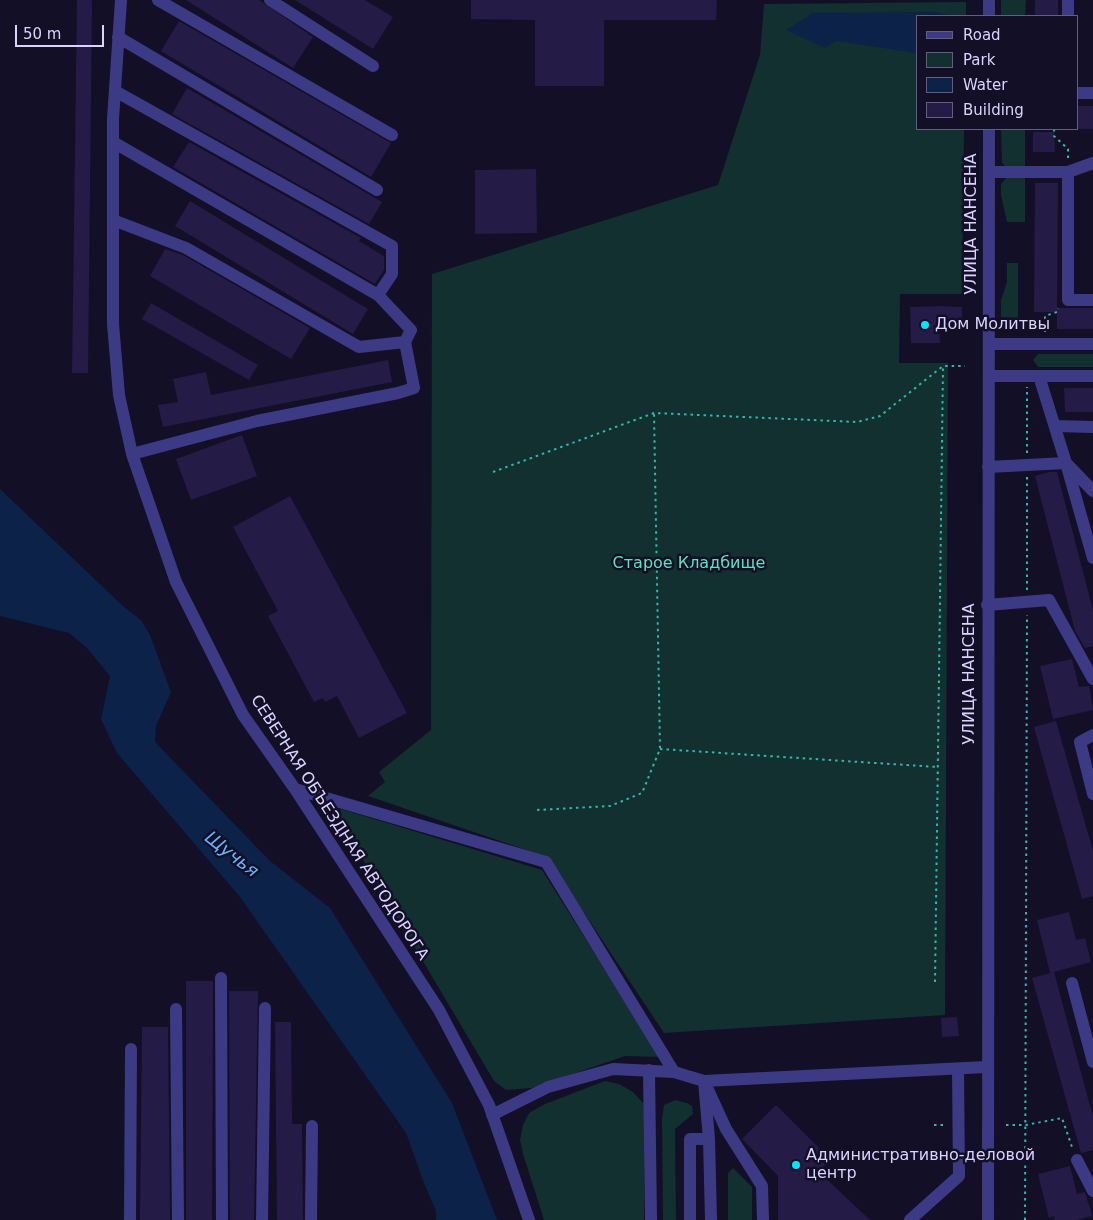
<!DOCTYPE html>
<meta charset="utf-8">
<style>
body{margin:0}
#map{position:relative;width:1093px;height:1220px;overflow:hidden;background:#130f26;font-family:"DejaVu Sans",sans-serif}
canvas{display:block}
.legend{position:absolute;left:916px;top:15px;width:162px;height:115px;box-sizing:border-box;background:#130f26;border:1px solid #625e7d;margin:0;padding:6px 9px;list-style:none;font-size:15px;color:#d9d4ff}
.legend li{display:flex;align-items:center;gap:10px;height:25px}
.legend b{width:25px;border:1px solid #625e7d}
.scale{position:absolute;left:15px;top:25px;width:89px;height:22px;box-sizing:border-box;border:2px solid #d9d4ff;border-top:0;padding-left:6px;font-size:15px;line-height:18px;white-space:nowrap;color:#d9d4ff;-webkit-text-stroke:4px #130f26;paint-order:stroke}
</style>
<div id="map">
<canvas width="1093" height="1220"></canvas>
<ul class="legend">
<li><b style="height:6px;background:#3d3a85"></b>Road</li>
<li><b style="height:14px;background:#12302f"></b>Park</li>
<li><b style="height:14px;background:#0c2248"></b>Water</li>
<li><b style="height:14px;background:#241b47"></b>Building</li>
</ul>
<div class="scale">50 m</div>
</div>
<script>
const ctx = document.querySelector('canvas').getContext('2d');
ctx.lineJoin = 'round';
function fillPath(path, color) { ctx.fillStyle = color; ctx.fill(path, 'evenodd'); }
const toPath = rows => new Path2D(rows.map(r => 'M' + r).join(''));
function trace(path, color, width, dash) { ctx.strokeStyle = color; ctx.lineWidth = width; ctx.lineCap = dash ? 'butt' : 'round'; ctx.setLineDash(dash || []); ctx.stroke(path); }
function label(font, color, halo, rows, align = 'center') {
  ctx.font = font + ' "DejaVu Sans",sans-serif'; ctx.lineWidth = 5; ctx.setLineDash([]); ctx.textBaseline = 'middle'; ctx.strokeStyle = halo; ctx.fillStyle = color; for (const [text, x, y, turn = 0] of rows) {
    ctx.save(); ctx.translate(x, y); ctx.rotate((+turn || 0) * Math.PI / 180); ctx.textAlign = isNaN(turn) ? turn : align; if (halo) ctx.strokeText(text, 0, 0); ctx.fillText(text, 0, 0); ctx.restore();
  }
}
const green = toPath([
 [1001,0,1026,0,1025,16,1001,16],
 [966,2,966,16,917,16,917,129,964,129,962,294,900,294,899,363,948,363,945,1015,664,1033,547,857,368,796,385,782,379,772,431,730,432,274,718,185,760,55,764,4],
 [1001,129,1025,129,1025,167,1005,166,1002,163],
 [1007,177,1025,177,1025,222,1007,222,1001,195,1001,184],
 [1007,263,1018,263,1018,318,1001,317,1001,300,1007,282],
 [1038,354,1093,354,1093,367,1038,367,1033,360],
 [341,809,542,870,660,1057,625,1056,532,1088,506,1090,494,1081,338,818],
 [605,1081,619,1084,633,1092,644,1104,644,1220,544,1220,523,1154,520,1140,523,1125,529,1113,545,1104],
 [675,1100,687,1103,692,1106,693,1114,675,1129,676,1220,663,1220,662,1119,664,1105],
 [733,1168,752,1187,752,1220,728,1220,728,1173]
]);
const water = toPath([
 [935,12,953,16,917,16,917,53,836,41,825,48,786,30,813,13],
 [0,489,124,607,141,620,150,635,171,692,156,726,155,742,270,861,330,908,452,1103,497,1220,436,1220,436,1211,424,1183,406,1133,240,897,117,753,101,719,110,676,86,647,69,633,0,616]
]);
const building = toPath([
 [77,0,92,0,88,373,72,373],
 [186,0,259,0,313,37,293,68],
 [295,0,365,0,393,17,373,49],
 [471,0,717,0,716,20,604,20,604,86,535,86,535,20,471,19],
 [1035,0,1058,0,1058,16,1035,16],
 [179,21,391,143,371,177,161,51],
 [187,88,382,202,369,224,172,114],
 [1077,106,1093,106,1093,129,1077,129],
 [1033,132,1054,132,1055,152,1033,152],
 [189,142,361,238,359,241,384,256,384,270,375,284,173,167],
 [536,169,537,233,475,234,475,170],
 [1035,183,1058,183,1057,308,1093,308,1093,329,1057,329,1057,312,1034,312],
 [190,201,368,309,353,334,175,226],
 [165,249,183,255,310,328,291,359,150,276],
 [151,303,258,365,249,380,142,319],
 [939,306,962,307,962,326,939,326,940,343,911,343,910,307],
 [388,360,392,382,163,427,158,405,178,402,173,379,206,372,211,395],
 [1064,388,1093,388,1093,412,1065,412],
 [242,435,257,476,191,500,176,459],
 [1049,472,1057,472,1093,610,1093,646,1085,648,1075,631,1035,476],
 [290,496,407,713,359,738,337,696,325,702,323,698,314,702,268,616,278,611,233,527],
 [1072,659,1079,687,1089,686,1093,710,1053,719,1040,666],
 [1056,721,1093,851,1093,896,1082,899,1034,727],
 [1069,912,1076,940,1085,938,1091,962,1050,973,1037,920],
 [1054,972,1093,1117,1093,1150,1081,1153,1032,978],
 [186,981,213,981,212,1220,186,1220],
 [229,991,258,991,254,1220,230,1220],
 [957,1017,959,1036,942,1037,941,1018],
 [275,1022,291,1022,292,1124,302,1124,303,1220,277,1220],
 [142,1027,168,1027,170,1220,140,1220],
 [776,1105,831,1160,818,1171,870,1220,778,1220,778,1176,742,1139],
 [1070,1166,1077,1194,1085,1192,1092,1216,1077,1220,1055,1220,1054,1216,1049,1218,1038,1174]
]);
const path = toPath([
 [1054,129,1054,136,1068,149,1068,160],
 [1045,332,1045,316,1057,312,1058,308],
 [1027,453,1027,387],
 [493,472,654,413,857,422,880,416,943,366,965,366],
 [1027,590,1027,477],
 [660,749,937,767],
 [537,810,610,806,642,793,660,749,654,413],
 [935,982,943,366],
 [934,1125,947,1125],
 [1006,1125,1026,1125,1062,1118,1073,1150],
 [1025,1220,1027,615]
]);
const minor = toPath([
 [121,0,113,119,113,324,119,395,132,454,176,582,243,715,295,789,439,1010,489,1105,529,1220],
 [158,0,392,135],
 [270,0,373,66],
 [989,0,989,16],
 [1068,16,1068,0],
 [118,37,377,190],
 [1077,93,1093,93],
 [113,142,378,295,392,274,392,246,115,91],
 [989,172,1068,172,1093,163],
 [1068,172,1068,300,1093,300],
 [113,220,186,248,359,347,405,342,411,330,378,295],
 [989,344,1093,344],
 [989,376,1093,376],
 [1039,376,1066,463,1093,491],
 [1055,426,1093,427],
 [132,454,257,421,398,393,414,388,405,342],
 [988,467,1066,463,1093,558],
 [987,605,1049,600,1093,679],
 [1093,735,1080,742,1093,794],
 [295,789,546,862,674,1072],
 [221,978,222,1220],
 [1072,983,1093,1062],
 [176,1009,178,1220],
 [649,1070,651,1220],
 [492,1115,548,1087,613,1069,674,1072,704,1081,726,1129,762,1186,763,1220],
 [1077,1160,1093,1191],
 [130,1220,131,1049],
 [262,1220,265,1008],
 [311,1220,312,1126],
 [690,1220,690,1139,709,1139],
 [711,1220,709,1139,704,1081,986,1067],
 [910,1220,959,1176,958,1069],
 [988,1220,989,129]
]);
const markers = [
 [925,325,5,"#00e5ff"],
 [796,1165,5,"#00e5ff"]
];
const streetNames = [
 ["УЛИЦА НАНСЕНА",972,224,-90],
 ["УЛИЦА НАНСЕНА",970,674,-90],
 ["СЕВЕРНАЯ ОБЪЕЗДНАЯ АВТОДОРОГА",339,828,57]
];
const poiNames = [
 ["Дом Молитвы",935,325],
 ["Административно-деловой",806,1156],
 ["центр",806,1174]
];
const parkNames = [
 ["Старое Кладбище",689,564]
];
const waterNames = [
 ["Щучья",231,855,38]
];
fillPath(green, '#12302f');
fillPath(water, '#0c2248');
fillPath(building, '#241b47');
trace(path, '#2fb8b0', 2, [2.5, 4]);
trace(minor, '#3d3a85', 12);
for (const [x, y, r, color] of markers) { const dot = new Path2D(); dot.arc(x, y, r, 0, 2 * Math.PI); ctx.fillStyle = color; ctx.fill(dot); trace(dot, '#130f26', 2); }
label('16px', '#d9d4ff', '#130f26', streetNames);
label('16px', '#d9d4ff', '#130f26', poiNames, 'left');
label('16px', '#5fe0c0', '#130f26', parkNames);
label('italic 18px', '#62b6ff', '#130f26', waterNames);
</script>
